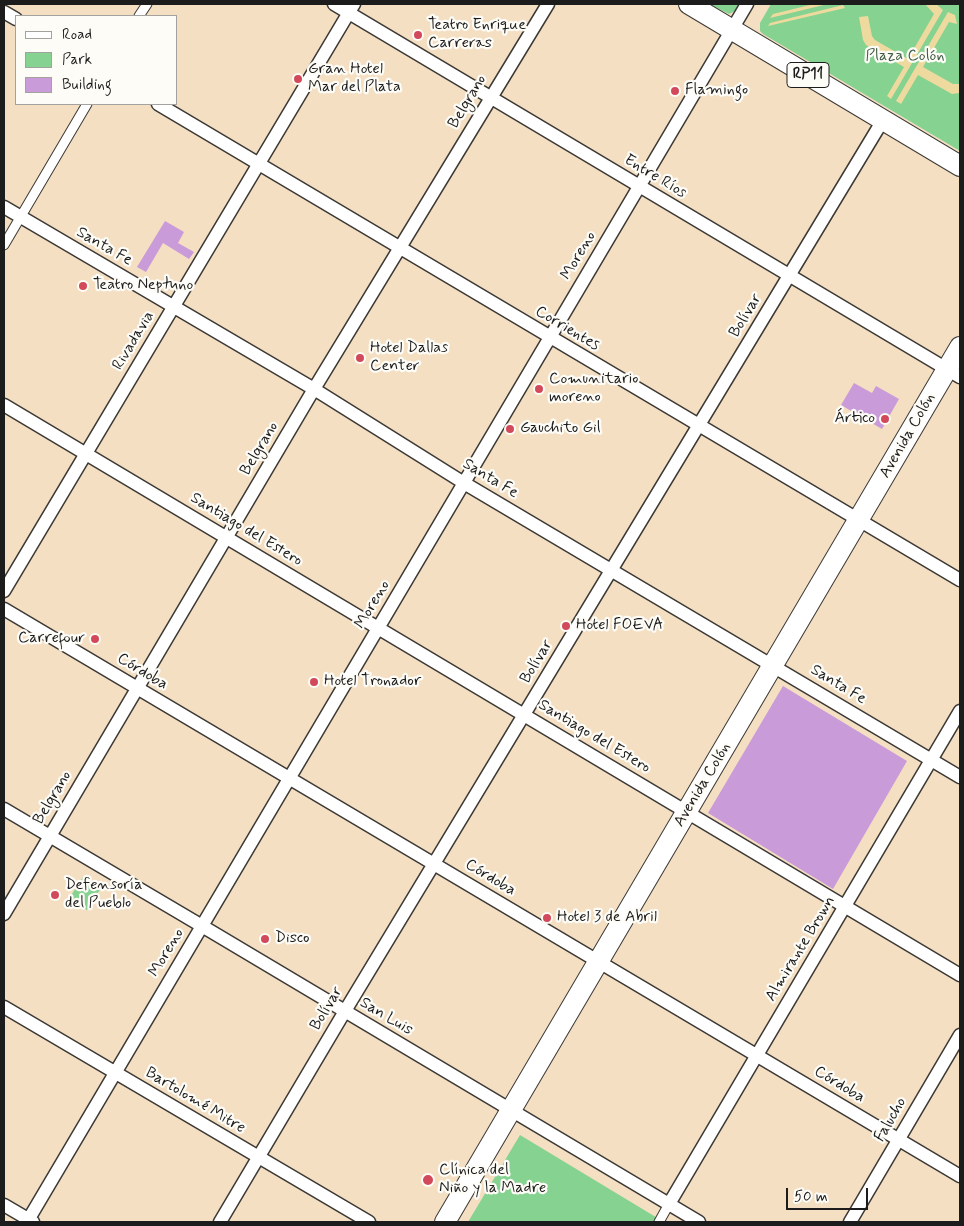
<!DOCTYPE html>
<meta charset="utf-8">
<style>
body{margin:0}
#map{position:relative;width:964px;height:1226px;overflow:hidden;background:#f4dfc3;font-family:Mynerve,sans-serif}
canvas{display:block}
.frame{position:absolute;inset:0;border:5px solid #1c1c1c;pointer-events:none}
.legend{position:absolute;left:15px;top:15px;width:162px;height:90px;box-sizing:border-box;background:#fdfcf7;border:1px solid #a3a29f;margin:0;padding:6px 9px;list-style:none;font-size:15px;color:#1c1c1c}
.legend li{display:flex;align-items:center;gap:10px;height:25px}
.legend b{width:25px;border:1px solid #a3a29f}
.scale{position:absolute;left:786px;top:1188px;width:82px;height:22px;box-sizing:border-box;border:2px solid #1c1c1c;border-top:0;padding-left:6px;font-size:15px;line-height:18px;white-space:nowrap;color:#1c1c1c;-webkit-text-stroke:4px #fdfcf7;paint-order:stroke}
</style>
<div id="map">
<canvas width="964" height="1226"></canvas>
<div class="frame"></div>
<ul class="legend">
<li><b style="height:6px;background:#fff"></b>Road</li>
<li><b style="height:14px;background:#85d291"></b>Park</li>
<li><b style="height:14px;background:#ca9bd9"></b>Building</li>
</ul>
<div class="scale">50 m</div>
</div>
<script>
const ctx = document.querySelector('canvas').getContext('2d');
ctx.lineJoin = 'round';
function fillPath(path, color) { ctx.fillStyle = color; ctx.fill(path, 'evenodd'); }
const toPath = rows => new Path2D(rows.map(r => 'M' + r).join(''));
function trace(path, color, width, dash) { ctx.strokeStyle = color; ctx.lineWidth = width; ctx.lineCap = dash ? 'butt' : 'round'; ctx.setLineDash(dash || []); ctx.stroke(path); }
function label(font, color, halo, rows, align = 'center') {
  ctx.font = font + ' Mynerve,sans-serif'; ctx.lineWidth = 4.5; ctx.setLineDash([]); ctx.textBaseline = 'middle'; ctx.strokeStyle = halo; ctx.fillStyle = color; for (const [text, x, y, turn = 0] of rows) {
    ctx.save(); ctx.translate(x, y); ctx.rotate((+turn || 0) * Math.PI / 180); ctx.textAlign = isNaN(turn) ? turn : align; if (halo) ctx.strokeText(text, 0, 0); ctx.fillText(text, 0, 0); ctx.restore();
  }
}
const green = toPath([
 [709,4,739,4,735,11,729,14],
 [771,4,960,4,960,151,763,34,760,31,760,23],
 [83,877,101,888,87,910,68,900],
 [520,1135,664,1222,468,1222]
]);
const sand = toPath([
 [814,4,828,4,770,18,773,14],
 [925,4,936,4,943,10,891,99,887,96,904,67,866,45,863,40,859,17,868,16,872,36,875,40,908,59,934,14],
 [843,5,845,8,768,26,770,23],
 [948,12,955,15,957,24,949,22,923,67,953,84,960,84,960,93,952,94,918,75,901,104,896,101]
]);
const building = toPath([
 [165,221,184,232,178,243,194,252,189,259,163,243,146,272,137,267],
 [854,383,872,393,876,386,899,399,882,429,841,405],
 [783,686,907,761,833,889,708,813]
]);
const pedestrian = toPath([
 [139,16,147,4],
 [4,245,87,104],
 [659,1222,669,1204]
]);
const minor = toPath([
 [334,4,960,377],
 [4,12,16,19],
 [158,104,960,580],
 [4,207,314,389,464,483,960,777],
 [4,405,960,975],
 [4,591,354,4],
 [4,609,960,1176],
 [4,809,202,926,699,1222],
 [4,914,314,389,548,4],
 [4,1007,369,1222],
 [669,1204,960,711],
 [4,1205,33,1222],
 [27,1222,747,4],
 [220,1222,345,1011,883,120],
 [850,1222,960,1035]
]);
const primary = toPath([
 [689,4,960,166],
 [445,1222,960,347]
]);
const markers = [
 [418,35,5,"#d1495b"],
 [298,79,5,"#d1495b"],
 [675,91,5,"#d1495b"],
 [83,286,5,"#d1495b"],
 [360,358,5,"#d1495b"],
 [539,389,5,"#d1495b"],
 [885,419,5,"#d1495b"],
 [510,429,5,"#d1495b"],
 [566,626,5,"#d1495b"],
 [95,639,5,"#d1495b"],
 [314,682,5,"#d1495b"],
 [55,895,5,"#d1495b"],
 [547,918,5,"#d1495b"],
 [265,939,5,"#d1495b"],
 [428,1180,6,"#d1495b"]
];
const shields = [
 [808,75,42]
];
const shieldNames = [
 ["RP11",808,75]
];
const poiNames = [
 ["Teatro Enrique",428,26],
 ["Carreras",428,44],
 ["Gran Hotel",308,70],
 ["Mar del Plata",308,88],
 ["Flamingo",685,91],
 ["Teatro Neptuno",93,286],
 ["Hotel Dallas",370,349],
 ["Center",370,367],
 ["Comunitario",549,380],
 ["moreno",549,398],
 ["Ártico",875,419,"right"],
 ["Gauchito Gil",520,429],
 ["Hotel FOEVA",576,626],
 ["Carrefour",85,639,"right"],
 ["Hotel Tronador",324,682],
 ["Defensoría",65,886],
 ["del Pueblo",65,904],
 ["Hotel 3 de Abril",557,918],
 ["Disco",275,939],
 ["Clínica del",439,1171],
 ["Niño y la Madre",439,1189]
];
const parkNames = [
 ["Plaza Colón",905,57]
];
const streetNames = [
 ["Belgrano",468,102,-59],
 ["Entre Ríos",655,177,31],
 ["Santa Fe",104,247,30],
 ["Moreno",579,256,-59],
 ["Bolívar",746,316,-59],
 ["Corrientes",567,329,31],
 ["Rivadavia",134,341,-59],
 ["Avenida Colón",908,436,-60],
 ["Belgrano",260,449,-59],
 ["Santa Fe",490,479,31],
 ["Santiago del Estero",246,530,31],
 ["Moreno",373,605,-59],
 ["Bolívar",537,662,-59],
 ["Córdoba",142,672,31],
 ["Santa Fe",838,685,31],
 ["Santiago del Estero",594,737,31],
 ["Avenida Colón",703,785,-59],
 ["Belgrano",53,798,-59],
 ["Córdoba",490,878,31],
 ["Almirante Brown",801,949,-59],
 ["Moreno",167,953,-59],
 ["Bolívar",327,1009,-59],
 ["San Luis",386,1017,31],
 ["Córdoba",839,1085,31],
 ["Bartolomé Mitre",195,1101,31],
 ["Falucho",891,1120,-60]
];
fillPath(green, '#85d291');
fillPath(sand, '#eeda9e');
fillPath(building, '#ca9bd9');
trace(pedestrian, '#3c3935', 11);
trace(minor, '#3c3935', 15);
trace(primary, '#3c3935', 22);
trace(pedestrian, '#fff', 9);
trace(minor, '#fff', 12);
trace(primary, '#fff', 20);
for (const [x, y, r, color] of markers) { const dot = new Path2D(); dot.arc(x, y, r, 0, 2 * Math.PI); ctx.fillStyle = color; ctx.fill(dot); trace(dot, '#fdfcf7', 2); }
for (const [x, y, w] of shields) { const box = new Path2D(); box.roundRect(x - w / 2, y - 12.5, w, 25, 4); ctx.fillStyle = '#fdfcf7'; ctx.fill(box); trace(box, '#1c1c1c', 1); }
label('bold 15px', '#1c1c1c', null, shieldNames);
label('16px', '#1c1c1c', '#fdfcf7', poiNames, 'left');
label('16px', '#415c45', '#fdfcf7', parkNames);
label('16px', '#1c1c1c', '#fdfcf7', streetNames);
</script>
